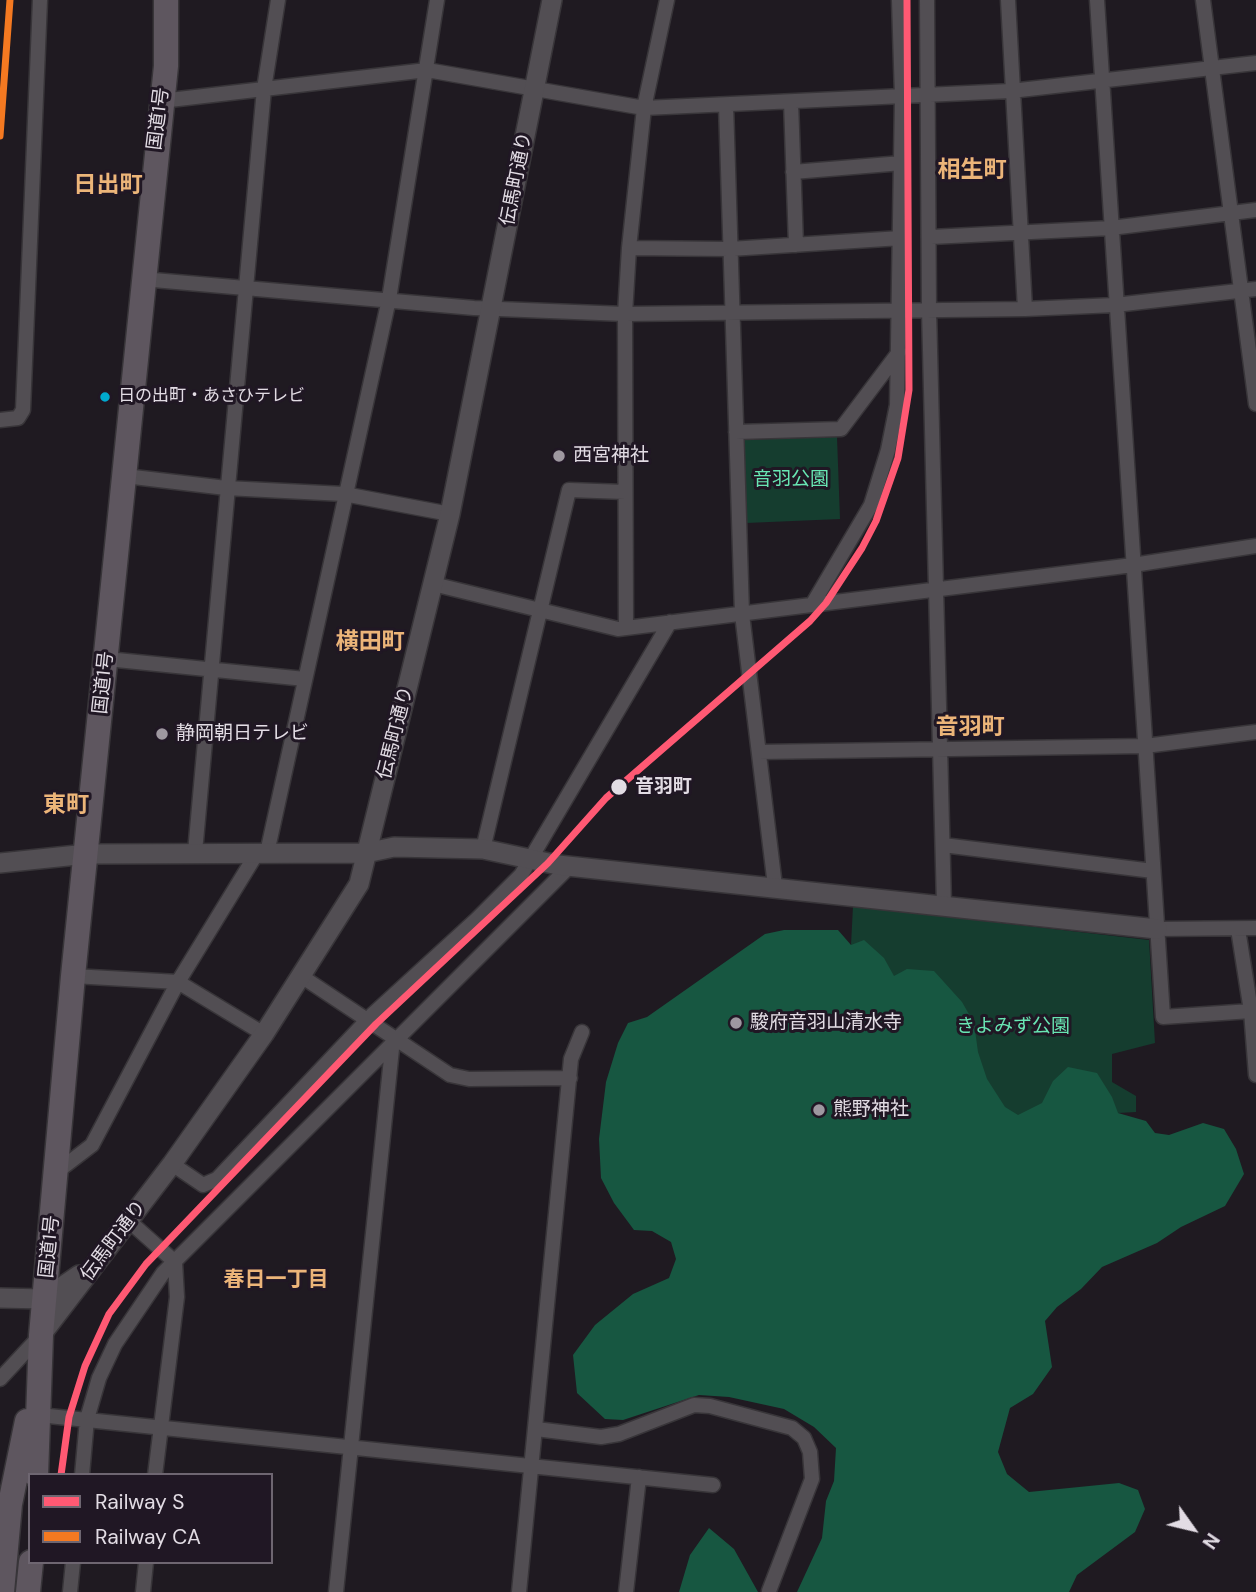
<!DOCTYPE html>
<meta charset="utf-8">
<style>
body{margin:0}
#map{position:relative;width:1256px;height:1592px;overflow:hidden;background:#1f1a21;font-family:"DM Sans",sans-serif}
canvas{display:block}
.legend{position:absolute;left:28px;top:1473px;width:245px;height:91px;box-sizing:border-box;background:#201724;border:2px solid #6e6671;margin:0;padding:9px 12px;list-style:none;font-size:21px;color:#e2dce4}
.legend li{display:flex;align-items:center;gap:14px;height:35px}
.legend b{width:35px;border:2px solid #6e6671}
.north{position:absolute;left:1158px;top:1494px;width:70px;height:70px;-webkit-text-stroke:5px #201724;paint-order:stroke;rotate:124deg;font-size:19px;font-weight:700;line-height:28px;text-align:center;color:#e2dce4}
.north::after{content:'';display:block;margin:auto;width:24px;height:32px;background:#e2dce4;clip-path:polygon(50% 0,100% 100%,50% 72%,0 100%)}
</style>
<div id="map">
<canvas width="1256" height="1592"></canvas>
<ul class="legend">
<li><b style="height:9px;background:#ff5973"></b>Railway S</li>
<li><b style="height:9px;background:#f47921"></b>Railway CA</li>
</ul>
<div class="north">N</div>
</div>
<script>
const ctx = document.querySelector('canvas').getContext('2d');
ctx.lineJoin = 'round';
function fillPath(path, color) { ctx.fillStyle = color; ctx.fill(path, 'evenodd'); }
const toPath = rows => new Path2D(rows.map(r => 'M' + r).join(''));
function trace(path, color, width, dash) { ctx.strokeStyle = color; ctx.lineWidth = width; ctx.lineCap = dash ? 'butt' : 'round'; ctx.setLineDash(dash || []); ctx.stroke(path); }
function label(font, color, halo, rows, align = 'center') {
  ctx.font = font + ' "DM Sans","Noto Sans JP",sans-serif'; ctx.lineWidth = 6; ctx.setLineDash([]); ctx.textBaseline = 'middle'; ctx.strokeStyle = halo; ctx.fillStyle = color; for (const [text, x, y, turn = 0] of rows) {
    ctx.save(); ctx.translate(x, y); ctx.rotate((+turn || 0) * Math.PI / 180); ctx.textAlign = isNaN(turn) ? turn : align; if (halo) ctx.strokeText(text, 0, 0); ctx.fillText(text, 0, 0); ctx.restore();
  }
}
const green = toPath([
 [837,437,840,519,746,523,742,440],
 [853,906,1149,940,1155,1043,1112,1054,1112,1082,1136,1096,1136,1112,1118,1113,1054,1175,851,945]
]);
const forest = toPath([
 [784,930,838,930,851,945,864,940,884,958,894,976,907,969,934,971,962,1002,974,1023,978,1052,987,1079,1005,1107,1018,1115,1042,1103,1053,1081,1068,1067,1097,1073,1112,1097,1118,1113,1146,1121,1155,1133,1169,1135,1203,1123,1224,1129,1236,1149,1244,1174,1225,1206,1181,1227,1157,1243,1102,1267,1081,1289,1057,1307,1045,1321,1052,1367,1033,1394,1010,1408,998,1452,1007,1474,1029,1492,1119,1483,1138,1490,1145,1509,1135,1532,1077,1575,1069,1592,797,1592,822,1538,826,1501,834,1481,836,1448,814,1427,784,1409,729,1397,699,1395,623,1420,605,1419,577,1393,573,1355,595,1325,633,1294,669,1278,676,1259,671,1242,652,1231,634,1230,614,1203,601,1178,599,1139,606,1082,618,1043,628,1023,647,1017,765,934],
 [709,1528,734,1549,758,1592,679,1592,690,1555]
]);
const minor = toPath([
 [927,0,929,310,944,905],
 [1008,0,1025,309],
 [1097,0,1163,1017,1251,1011],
 [1203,0,1256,404],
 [161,101,427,70,644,108,1011,91,1256,63],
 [791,102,796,245],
 [726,105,742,614,775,886],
 [793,172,902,163],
 [931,237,1111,228,1256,210],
 [629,248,730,249,901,238],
 [142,279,474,308,625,314,1025,309,1115,305,1256,289],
 [0,420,18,418,23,410,40,0],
 [736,432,841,429,899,352],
 [125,476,226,488,344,494,450,514],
 [433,584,618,629,1133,565,1256,546],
 [812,605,871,505,888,450,897,405,902,97,899,0],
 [626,627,625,314,629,248,644,108,667,0],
 [107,659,305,679],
 [759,752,1145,746,1256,732],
 [943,845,1153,871],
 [483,849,569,490,625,492],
 [195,852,264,89,278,0],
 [267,853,389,299,437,0],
 [1157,929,1256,928],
 [1238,929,1251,1011,1256,1075],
 [73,976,178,982,264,1034],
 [301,976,450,1075,469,1079,570,1078],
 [172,1164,203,1185,217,1179,372,1015,477,919,521,875,670,622],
 [58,1171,92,1145,178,982,257,853],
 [129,1221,175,1262,177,1297,155,1475],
 [0,1379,40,1336],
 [39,1415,713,1485],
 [536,1429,601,1437,619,1434,694,1405,710,1406,792,1428,804,1438,810,1452,812,1479,769,1591],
 [82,1475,87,1419,99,1378,115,1344,163,1273,570,866],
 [70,1592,73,1562],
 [143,1592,146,1562],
 [336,1592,393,1039],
 [519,1592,571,1059,582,1032],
 [626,1592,639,1477]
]);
const tertiary = toPath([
 [0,863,87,854,366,853,394,847,483,849,558,865,1157,929],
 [0,1298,44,1299,79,1275],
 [41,1335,172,1164,264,1034,359,884,450,514,552,0]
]);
const trunk = toPath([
 [36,1475,41,1335,73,976,166,66,166,0],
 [2,1592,10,1504,27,1421],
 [28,1592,31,1562]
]);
const rail1 = toPath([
 [61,1475,69,1417,85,1366,109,1314,146,1264,376,1024,548,863,606,798,810,621,826,603,862,548,876,521,898,458,909,390,907,0]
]);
const rail2 = toPath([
 [0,136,10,0]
]);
const markers = [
 [105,397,6,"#00a9ce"],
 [559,456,7,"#9e98a0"],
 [162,734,7,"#9e98a0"],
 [619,787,9,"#e2dce4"],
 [736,1023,7,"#9e98a0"],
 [819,1110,7,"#9e98a0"]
];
const busNames = [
 ["日の出町・あさひテレビ",118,397]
];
const streetNames = [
 ["国道1号",159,119,-83],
 ["伝馬町通り",517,179,-79],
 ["国道1号",104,683,-84],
 ["伝馬町通り",396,733,-76],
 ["伝馬町通り",114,1241,-53],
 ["国道1号",50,1247,-84]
];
const poiNames = [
 ["西宮神社",573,456],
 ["静岡朝日テレビ",176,734],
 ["駿府音羽山清水寺",750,1023],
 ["熊野神社",833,1110]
];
const parkNames = [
 ["音羽公園",791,480],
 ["きよみず公園",1013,1027]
];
const stopNames = [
 ["音羽町",635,787]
];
const neighbourhoodNames = [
 ["春日一丁目",276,1280]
];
const quarterNames = [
 ["相生町",972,171],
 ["日出町",108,186],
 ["横田町",370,643],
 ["音羽町",970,728],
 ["東町",66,806]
];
fillPath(green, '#153d2f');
fillPath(forest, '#175741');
trace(minor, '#383539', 17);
trace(tertiary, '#383539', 22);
trace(trunk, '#383539', 27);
trace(minor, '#524e53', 14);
trace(tertiary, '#524e53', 19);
trace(trunk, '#5e565f', 24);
trace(rail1, '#ff5973', 7);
trace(rail2, '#f47921', 7);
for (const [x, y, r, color] of markers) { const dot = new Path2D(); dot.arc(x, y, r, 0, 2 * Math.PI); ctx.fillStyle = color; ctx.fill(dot); trace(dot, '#201724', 2.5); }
label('17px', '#e2dce4', '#201724', busNames, 'left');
label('19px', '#e2dce4', '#201724', streetNames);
label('19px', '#e2dce4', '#201724', poiNames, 'left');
label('19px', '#68e6b3', '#201724', parkNames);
label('bold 19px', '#e2dce4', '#201724', stopNames, 'left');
label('bold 21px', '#ecb579', '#201724', neighbourhoodNames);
label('bold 23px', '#ecb579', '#201724', quarterNames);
</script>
